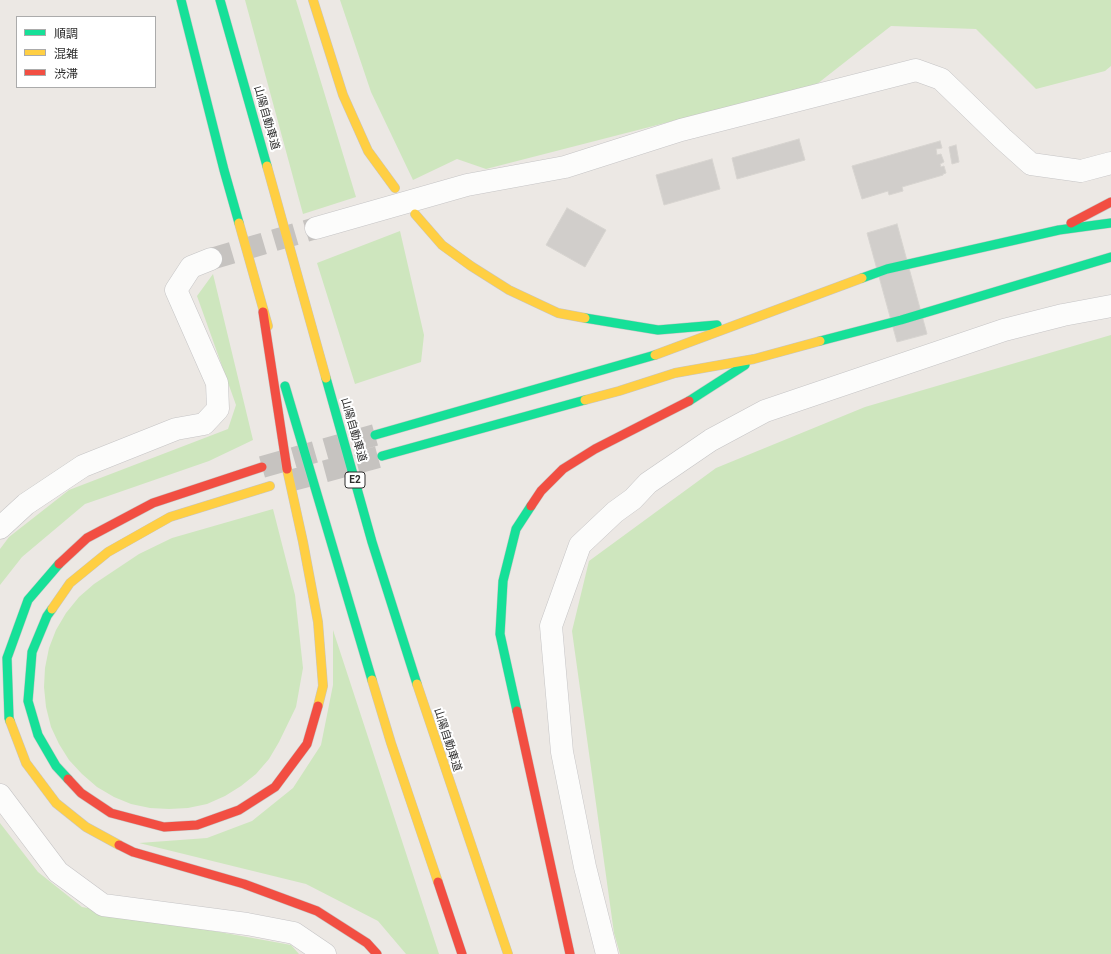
<!DOCTYPE html>
<meta charset="utf-8">
<style>
body{margin:0}
#map{position:relative;width:1111px;height:954px;overflow:hidden;background:#ece8e4;font-family:Roboto,"Noto Sans JP",sans-serif}
canvas{display:block}
.legend{position:absolute;left:16px;top:16px;width:140px;height:72px;box-sizing:border-box;background:#fff;border:1px solid #ababab;margin:0;padding:5px 7px;list-style:none;font-size:12px;color:#2e2e2e}
.legend li{display:flex;align-items:center;gap:8px;height:20px}
.legend b{width:20px;border:1px solid #ababab}
</style>
<div id="map">
<canvas width="1111" height="954"></canvas>
<ul class="legend">
<li><b style="height:5px;background:#16e098"></b>順調</li>
<li><b style="height:5px;background:#ffcf43"></b>混雑</li>
<li><b style="height:5px;background:#f24e42"></b>渋滞</li>
</ul>
</div>
<script>
const ctx = document.querySelector('canvas').getContext('2d');
ctx.lineJoin = 'round';
function fillPath(path, color) { ctx.fillStyle = color; ctx.fill(path, 'evenodd'); }
const toPath = rows => new Path2D(rows.map(r => 'M' + r).join(''));
function trace(path, color, width, dash) { ctx.strokeStyle = color; ctx.lineWidth = width; ctx.lineCap = dash ? 'butt' : 'round'; ctx.setLineDash(dash || []); ctx.stroke(path); }
function label(font, color, halo, rows, align = 'center') {
  ctx.font = font + ' Roboto,"Noto Sans JP",sans-serif'; ctx.lineWidth = 4; ctx.setLineDash([]); ctx.textBaseline = 'middle'; ctx.strokeStyle = halo; ctx.fillStyle = color; for (const [text, x, y, turn = 0] of rows) {
    ctx.save(); ctx.translate(x, y); ctx.rotate((+turn || 0) * Math.PI / 180); ctx.textAlign = isNaN(turn) ? turn : align; if (halo) ctx.strokeText(text, 0, 0); ctx.fillText(text, 0, 0); ctx.restore();
  }
}
const green = toPath([
 [245,0,296,0,356,197,303,214],
 [340,0,1111,0,1111,66,1105,71,1036,89,976,29,891,26,817,84,486,169,457,159,413,180,371,92],
 [400,231,424,335,421,362,355,384,317,263],
 [213,274,253,440,209,461,85,504,22,557,0,585,0,549,9,537,69,490,228,429,236,405,197,296],
 [1111,335,1111,954,620,954,614,933,572,631,589,561,716,468,865,407],
 [273,509,295,595,303,668,296,707,279,742,269,759,256,774,241,786,225,796,207,804,188,808,169,809,150,808,131,804,114,797,97,787,82,774,69,760,59,744,51,727,46,707,44,687,45,668,49,648,56,630,66,613,79,597,94,584,139,554,172,538],
 [333,630,439,954,406,954,378,921,306,884,139,843,207,838,252,821,293,788,321,745,333,685],
 [0,823,38,872,82,907,291,945,299,954,0,954]
]);
const building = toPath([
 [799,139,805,160,737,179,732,158,799,139],
 [940,141,942,148,936,149,937,155,941,154,944,162,940,164,941,167,944,166,946,173,943,174,943,175,902,187,903,191,889,195,888,191,862,199,852,166,940,141],
 [956,145,959,162,952,164,949,147,956,145],
 [712,159,720,189,664,205,656,175,712,159],
 [567,208,606,230,585,267,546,245,567,208],
 [897,224,927,334,897,342,867,233,897,224]
]);
const streetTunnel = toPath([
 [211,259,316,228]
]);
const highwayTunnel = toPath([
 [262,467,375,435],
 [293,480,382,456]
]);
const street = toPath([
 [316,228,467,185,565,167,681,130,916,70,941,79,1002,138,1031,164,1081,171,1111,163],
 [0,528,26,504,83,466,176,429,204,424,218,409,217,383,176,290,191,267,211,259],
 [0,795,58,872,103,905,247,924,294,933,325,954],
 [607,954,585,867,562,752,551,626,580,545,615,512,633,499,648,483,711,440,765,411,1004,330,1063,315,1111,306]
]);
const fast = toPath([
 [181,0,224,170,239,223],
 [220,0,267,166],
 [862,278,887,269,1059,230,1111,223],
 [585,318,658,330,717,325],
 [820,341,901,320,1111,257],
 [326,378,372,542,417,684],
 [285,386,372,680],
 [689,401,745,365],
 [375,435,655,355],
 [382,456,585,400],
 [52,609,47,616,32,652,28,701,38,735,56,766,68,779],
 [517,711,500,634,503,581,516,529,531,506],
 [10,721,9,718,7,658,28,600,59,564]
]);
const slow = toPath([
 [313,0,343,95,368,151,395,188],
 [267,166,326,378],
 [415,214,442,245,471,266,509,290,558,313,585,318],
 [239,223,268,326],
 [655,355,862,278],
 [585,400,619,391,675,373,754,359,820,341],
 [287,469,303,542,318,622,323,686,318,706],
 [52,609,70,583,108,552,170,517,270,486],
 [372,680,391,743,438,882],
 [417,684,508,954],
 [10,721,26,763,56,803,86,827,119,845]
]);
const jam = toPath([
 [1071,223,1111,202],
 [263,312,287,469],
 [531,506,541,491,563,469,595,449,689,401],
 [59,564,87,538,153,503,262,467],
 [517,711,570,954],
 [68,779,81,793,111,813,164,827,197,825,239,810,275,787,307,744,318,706],
 [119,845,133,852,244,884,317,911,367,943,377,954],
 [438,882,462,954]
]);
const shields = [
 [355,480,20]
];
const shieldNames = [
 ["E2",355,480]
];
const streetNames = [
 ["山陽自動車道",266,118,74],
 ["山陽自動車道",353,430,74],
 ["山陽自動車道",447,740,72]
];
fillPath(green, '#cee6be');
fillPath(building, '#d1cecb');
trace(building, '#d7d4d0', 1);
trace(streetTunnel, '#c6c3c0', 22, [22, 11]);
trace(highwayTunnel, '#c6c3c0', 22, [22, 11]);
trace(street, '#c5c4c5', 23);
trace(fast, '#c6c5c4', 10);
trace(slow, '#c6c5c4', 10);
trace(jam, '#c6c5c4', 10);
trace(street, '#fcfcfb', 22);
trace(fast, '#16e098', 9);
trace(slow, '#ffcf43', 9);
trace(jam, '#f24e42', 9);
for (const [x, y, w] of shields) { const box = new Path2D(); box.roundRect(x - w / 2, y - 8, w, 16, 3); ctx.fillStyle = '#fff'; ctx.fill(box); trace(box, '#2e2e2e', 1); }
label('bold 10px', '#2e2e2e', null, shieldNames);
label('11px', '#2e2e2e', '#fff', streetNames);
</script>
